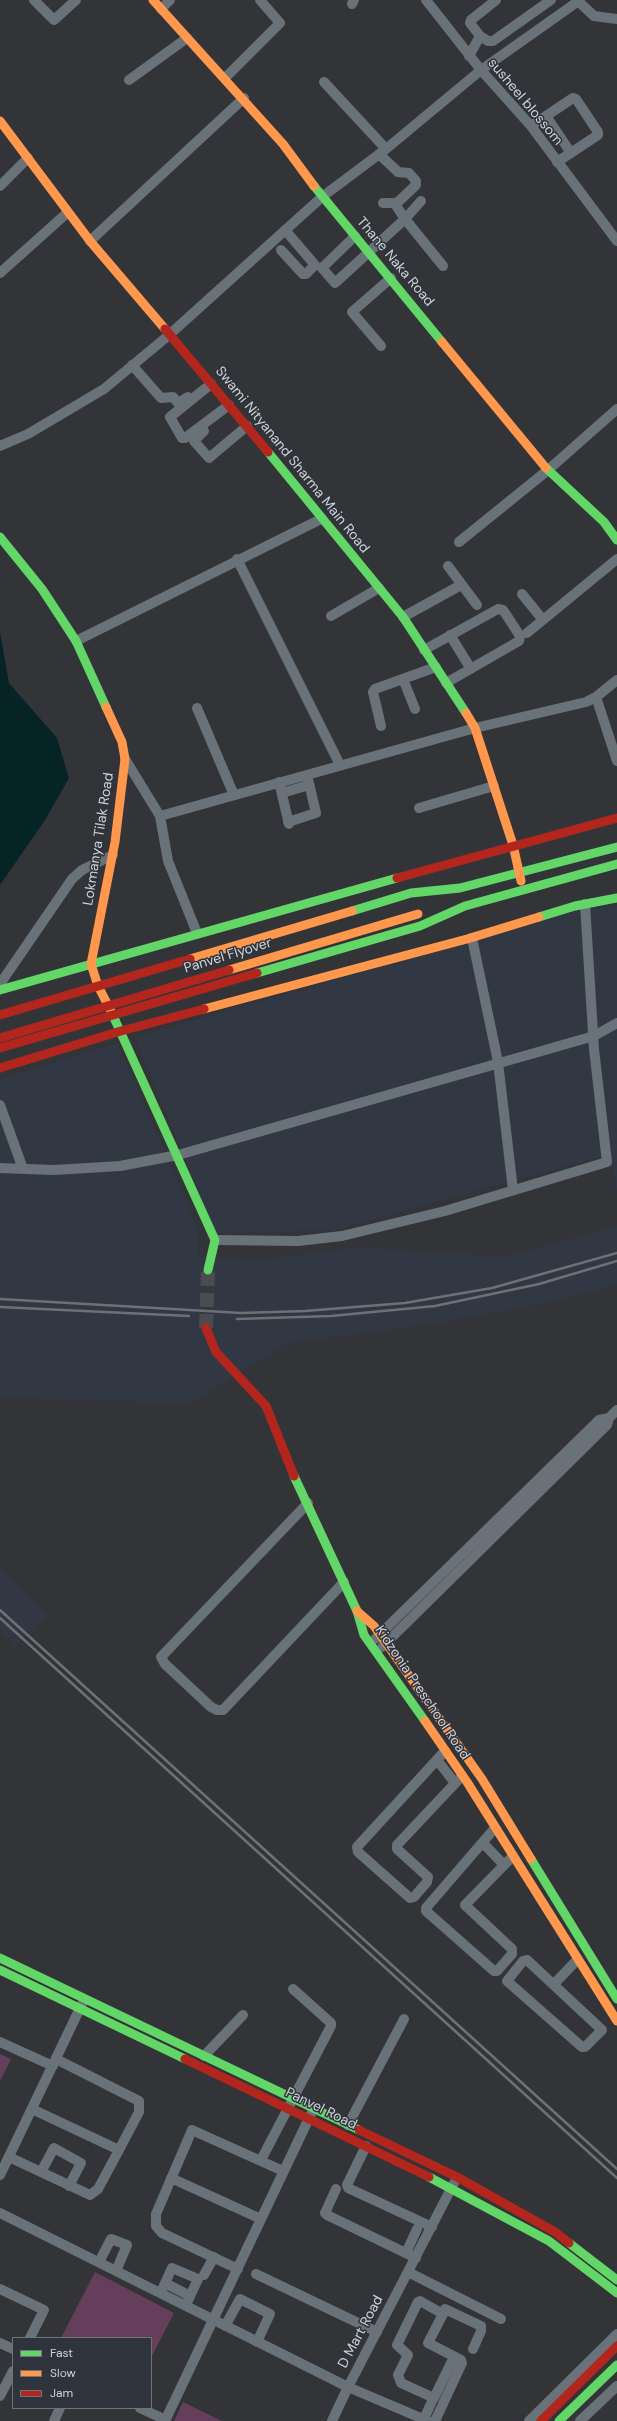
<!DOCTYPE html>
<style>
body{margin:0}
#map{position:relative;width:617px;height:2421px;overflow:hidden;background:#323438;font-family:"DM Sans",sans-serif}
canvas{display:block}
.legend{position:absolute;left:12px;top:2337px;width:140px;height:72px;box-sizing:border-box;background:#2f333b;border:1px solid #6f737a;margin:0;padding:5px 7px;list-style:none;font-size:12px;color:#d0d3d8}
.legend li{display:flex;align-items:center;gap:8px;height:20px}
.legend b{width:20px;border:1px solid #6f737a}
</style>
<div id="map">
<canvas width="617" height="2421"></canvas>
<ul class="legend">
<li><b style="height:5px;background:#63d668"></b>Fast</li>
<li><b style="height:5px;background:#ff974d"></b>Slow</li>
<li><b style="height:5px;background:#b3261e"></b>Jam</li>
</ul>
</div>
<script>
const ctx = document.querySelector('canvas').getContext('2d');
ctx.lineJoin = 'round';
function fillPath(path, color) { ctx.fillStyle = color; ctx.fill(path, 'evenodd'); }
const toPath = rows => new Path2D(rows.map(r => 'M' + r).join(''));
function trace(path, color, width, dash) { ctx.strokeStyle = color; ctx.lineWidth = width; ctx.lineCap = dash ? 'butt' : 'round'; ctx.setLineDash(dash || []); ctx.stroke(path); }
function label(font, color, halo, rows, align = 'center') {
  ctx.font = font + ' "DM Sans",sans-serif'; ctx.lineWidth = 3; ctx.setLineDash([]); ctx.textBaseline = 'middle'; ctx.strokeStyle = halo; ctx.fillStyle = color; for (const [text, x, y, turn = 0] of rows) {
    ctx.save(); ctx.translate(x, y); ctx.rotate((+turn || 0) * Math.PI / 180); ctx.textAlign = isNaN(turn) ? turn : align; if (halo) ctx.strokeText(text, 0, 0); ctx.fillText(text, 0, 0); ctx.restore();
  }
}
const built = toPath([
 [617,906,617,1193,610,1154,335,1230,215,1233,135,1037,575,911],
 [118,1043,199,1231,198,1257,266,1259,357,1247,506,1257,617,1226,617,1284,556,1301,432,1324,288,1343,191,1403,0,1398,0,1079],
 [0,1567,47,1615,16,1645,0,1630]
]);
const green = toPath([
 [0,2054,11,2059,0,2081],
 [95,2272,174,2313,151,2358,151,2338,61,2338],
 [183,2402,222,2421,174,2421]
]);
const water = toPath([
 [0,632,9,683,57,738,69,778,45,820,0,885]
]);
const secondaryTunnel = toPath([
 [206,1328,208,1270]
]);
const street = toPath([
 [34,0,54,20,76,0],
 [426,0,481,70,531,126,617,241],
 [577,0,594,16,617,19],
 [352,4,354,0],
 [161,9,170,0],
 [480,36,488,41,493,41,551,0],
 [469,56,480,36,470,23,471,20,496,0],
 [225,78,280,23,260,0],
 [129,80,187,38],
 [324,82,386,149],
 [546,116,571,153],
 [531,126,573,98,576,99,598,132,598,135,557,162],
 [0,186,28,158],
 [421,201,405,219,443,266],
 [383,203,397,203],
 [355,236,322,268,335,283,405,219,397,207,397,203,416,185,416,181,409,173,398,172,379,154],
 [90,241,244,98],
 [281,250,303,274,306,274,315,265,285,230],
 [0,273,67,213],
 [381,346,352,312,391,278],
 [132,365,161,398,173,397,178,403,188,397],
 [211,384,170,417,182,438,185,438,229,405],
 [204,431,194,441,209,458,247,426],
 [0,446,28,434,104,389,169,335,322,197,386,149,481,70,580,0],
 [459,542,548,470,617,409],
 [237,559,340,765],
 [448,566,477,605],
 [522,594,543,620],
 [331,616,379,588],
 [403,617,461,585],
 [527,633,617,559],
 [450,635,471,669],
 [76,641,321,519],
 [424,650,498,609,503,610,507,616,520,636,519,641,446,683],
 [403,679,415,709],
 [596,697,617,761],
 [197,708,234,795],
 [381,726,373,692,375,689,436,667],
 [125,759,160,816,168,861,197,933],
 [279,782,289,824],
 [282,793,309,785],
 [419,808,494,786],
 [160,816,475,728,586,702,596,697,617,680],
 [288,822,316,813,307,775],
 [472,938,498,1062,513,1190],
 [0,984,72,879,82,870,113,855],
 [0,1105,23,1169],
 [0,1168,54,1170,120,1166,178,1155,594,1036,617,1023],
 [215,1240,298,1241,342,1236,445,1211,607,1162,594,1049,585,904],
 [308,1503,161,1657,165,1664,211,1707,217,1710,223,1710,344,1582],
 [375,1639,599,1420,609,1418,617,1410],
 [382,1647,607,1425,609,1418],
 [445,1751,357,1847,358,1852,410,1898,414,1897,427,1882,428,1877,397,1849,397,1845,462,1776],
 [437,1760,455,1783],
 [495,1828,426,1908,426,1911,494,1971,497,1971,512,1954,512,1949,465,1905,513,1856],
 [483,1843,504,1865],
 [527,1960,602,2030,585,2047,582,2047,507,1981,523,1961,527,1960],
 [554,1984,577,1960],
 [0,2042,53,2066],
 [204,2056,243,2015],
 [56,2059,139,2101,139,2112,119,2150],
 [348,2125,404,2019],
 [366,2146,347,2185,348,2188,432,2227],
 [9,2157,90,2195,98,2189,119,2150,32,2109],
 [261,2160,331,2026,331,2023,293,1989],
 [41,2172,54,2148,81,2163,69,2186],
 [0,2175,82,2004],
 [171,2178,261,2219],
 [336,2189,325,2213,327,2215,416,2258],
 [0,2213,348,2387,428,2421],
 [406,2253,417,2229],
 [99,2262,111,2239,127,2245,116,2271],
 [238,2269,162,2233,156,2226,156,2214,192,2130,283,2171],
 [408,2272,501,2319],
 [256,2274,377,2332],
 [204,2275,214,2257],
 [165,2283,190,2296],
 [0,2289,44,2310,30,2338],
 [161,2292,172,2268,198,2279,186,2305],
 [445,2309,481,2326,481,2331,473,2349],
 [225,2326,240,2299,270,2314,257,2342],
 [0,2343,13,2349],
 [0,2396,13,2371],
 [140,2408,166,2420],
 [424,2419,432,2401],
 [54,2421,60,2408],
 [165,2421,311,2114],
 [332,2421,348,2387,454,2183],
 [435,2421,462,2363,461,2360,428,2343,443,2314,420,2301,418,2302,397,2345,408,2355,398,2375,401,2383,434,2398,454,2357],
 [529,2421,617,2334],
 [580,2421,617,2386]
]);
const fast = toPath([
 [314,186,442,342],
 [268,452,403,617,466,713],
 [546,468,604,522,617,540],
 [0,537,42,589,76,641,106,707],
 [352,911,411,893,460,888,617,847],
 [539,917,575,906,617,898],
 [257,973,420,926,465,906,617,864],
 [0,990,397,878],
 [110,1009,215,1240,208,1270],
 [294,1476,357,1611,364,1635,425,1721],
 [531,1859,617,1999],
 [0,1958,359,2130],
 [0,1970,185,2059],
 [429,2177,549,2241,617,2293],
 [569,2243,617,2280],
 [559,2421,617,2365]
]);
const slow = toPath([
 [153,0,283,144,314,186],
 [0,121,90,241,165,329],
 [442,342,546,468],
 [106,707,122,742,125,759,115,842,91,964,98,986,110,1009],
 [466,713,475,728,513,845,521,881],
 [190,959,352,911],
 [204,1009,467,939,539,917],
 [357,1611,374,1626,482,1779,531,1859],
 [425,1721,467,1782,617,2021]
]);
const jam = toPath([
 [165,329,268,452],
 [397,878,617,818],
 [0,1015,190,959],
 [0,1048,257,973],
 [0,1068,121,1031,204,1009],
 [206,1328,216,1352,266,1406,294,1476],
 [185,2059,429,2177],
 [359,2130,457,2177,555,2232,569,2243],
 [541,2421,617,2346]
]);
const rail = toPath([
 [0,1299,241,1313,305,1311,405,1303,492,1288,617,1253],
 [0,1307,189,1316],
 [237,1319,331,1316,435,1306,539,1284,617,1261],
 [0,1610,617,2169],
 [0,1618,617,2178]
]);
const slowBridge = toPath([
 [229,970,418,914]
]);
const jamBridge = toPath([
 [0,1038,229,970]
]);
const streetNames = [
 ["susheel blossom",525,102,50],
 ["Thane Naka Road",395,262,50],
 ["Swami Nityanand Sharma Main Road",292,460,51],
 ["Lokmanya Tilak Road",99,839,-81],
 ["Panvel Flyover",228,956,-17],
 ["Kidzonia Preschool Road",422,1693,56],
 ["Panvel Road",321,2109,26],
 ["D Mart Road",361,2332,-62]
];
fillPath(built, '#323744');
fillPath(green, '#643e5b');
fillPath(water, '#062426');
trace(secondaryTunnel, '#4a4c50', 14, [14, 7]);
trace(street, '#697278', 10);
trace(fast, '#63d668', 9);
trace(slow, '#ff974d', 9);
trace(jam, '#b3261e', 9);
trace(rail, '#6d7175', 2.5);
trace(slowBridge, '#ff974d', 9);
trace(jamBridge, '#b3261e', 9);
label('14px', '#d0d3d8', '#2f333b', streetNames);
</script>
